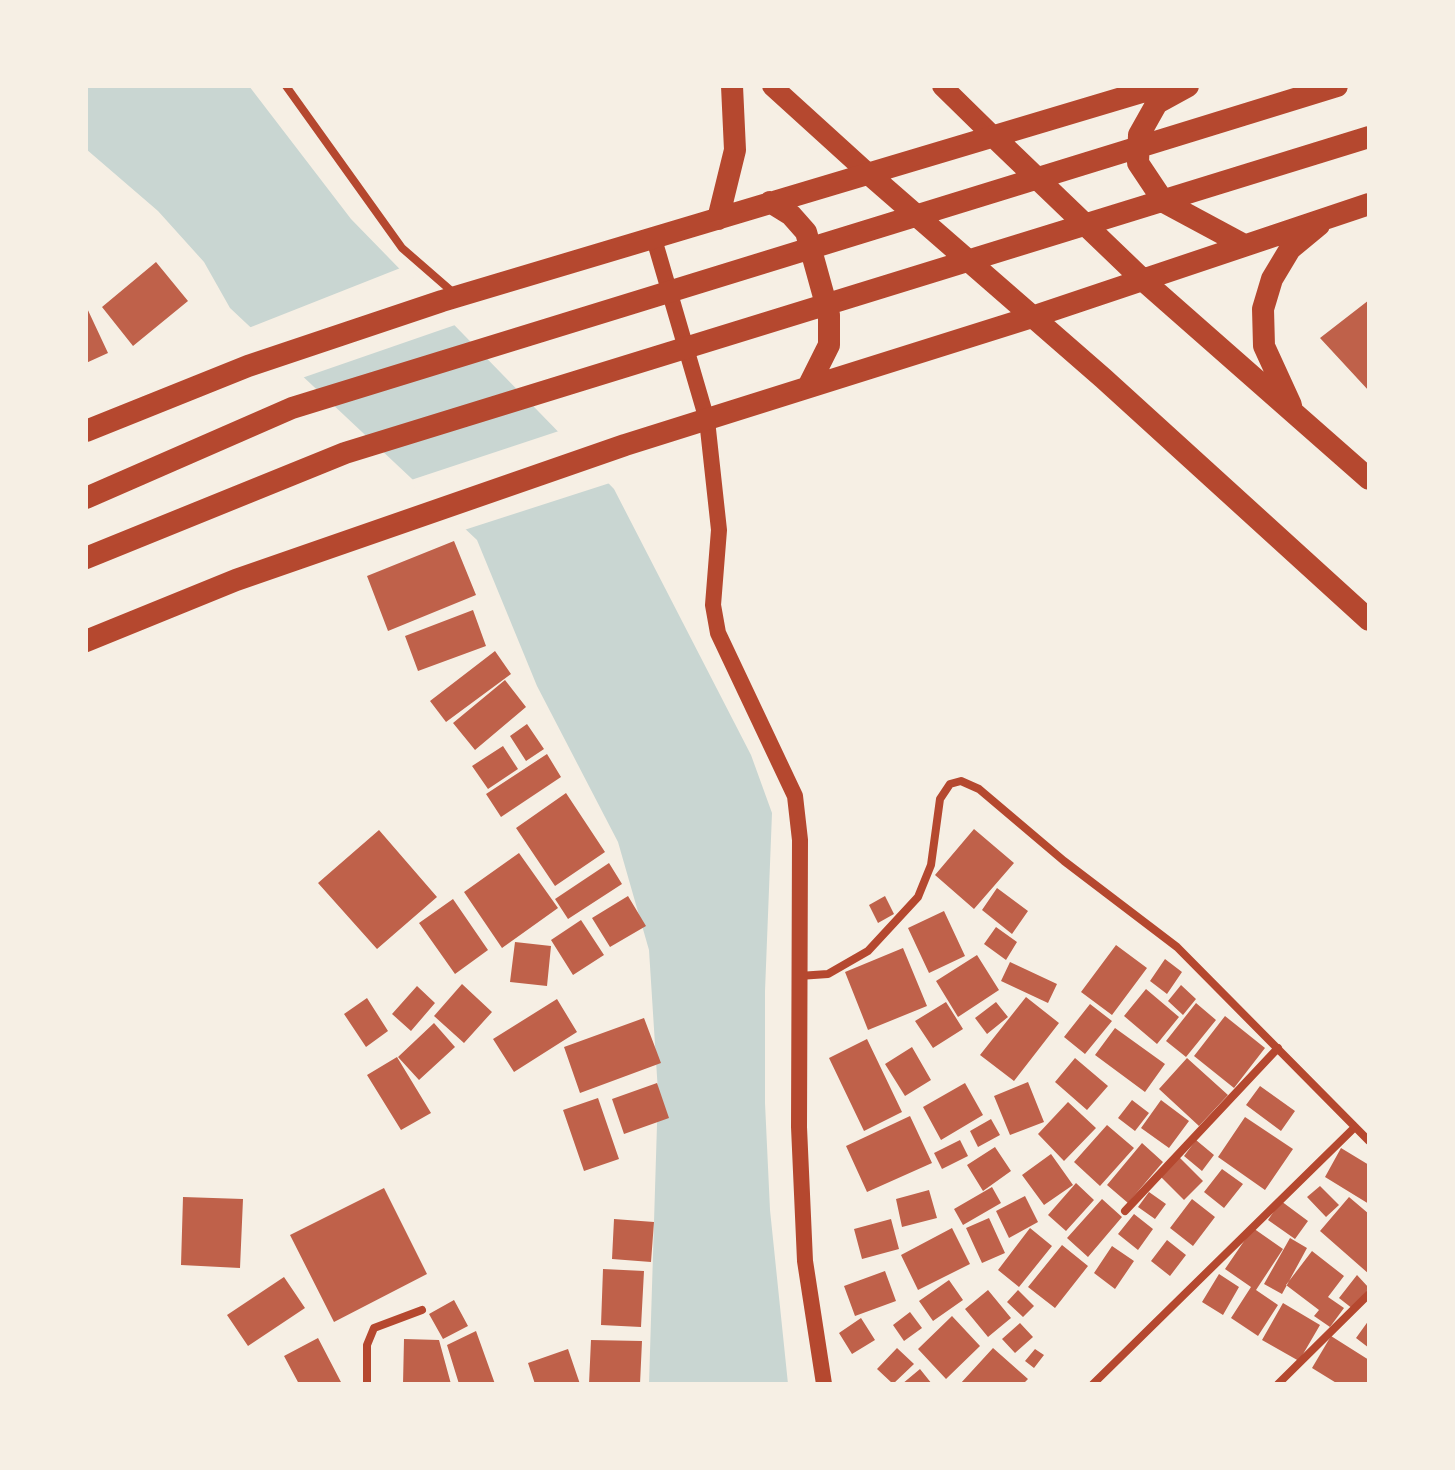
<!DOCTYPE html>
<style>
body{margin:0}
#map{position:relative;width:1455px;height:1470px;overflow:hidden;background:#f6efe4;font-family:"Source Sans 3",sans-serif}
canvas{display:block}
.frame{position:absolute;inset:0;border:88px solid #f6efe4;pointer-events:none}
</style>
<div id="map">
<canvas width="1455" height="1470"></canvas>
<div class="frame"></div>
</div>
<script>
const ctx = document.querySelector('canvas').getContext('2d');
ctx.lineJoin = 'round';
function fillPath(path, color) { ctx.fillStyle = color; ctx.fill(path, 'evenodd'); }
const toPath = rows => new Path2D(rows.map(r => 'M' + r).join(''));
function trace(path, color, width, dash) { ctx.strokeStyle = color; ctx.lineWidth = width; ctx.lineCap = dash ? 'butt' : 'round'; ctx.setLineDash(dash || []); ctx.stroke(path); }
const water = toPath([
 [86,86,249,86,351,219,614,489,751,755,772,813,765,991,765,1103,770,1210,788,1384,649,1384,658,1092,649,950,618,842,537,686,477,540,230,308,204,262,158,211,86,149]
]);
const pier = toPath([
 [403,267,458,324,299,379,246,329],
 [562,430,613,482,461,531,408,481]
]);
const building = toPath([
 [156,262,188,301,133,346,102,307],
 [1369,300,1369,391,1320,338],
 [86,306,108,353,86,363],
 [454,541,476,595,388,631,367,576],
 [473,610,486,646,418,671,405,636],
 [495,651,511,674,446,722,430,701],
 [505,680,526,707,475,750,453,723],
 [527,724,544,749,526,761,510,736],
 [503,746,518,769,488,789,472,766],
 [547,754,561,777,501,817,486,794],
 [566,793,605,852,555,886,516,828],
 [974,829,1014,863,974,909,935,875],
 [379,830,437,897,377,949,318,883],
 [519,853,558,908,502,948,464,892],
 [609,863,622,884,568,919,555,899],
 [997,888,1028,911,1012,934,982,910],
 [628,896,646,926,610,947,592,918],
 [885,896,894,914,878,923,869,905],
 [453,899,488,950,455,974,419,923],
 [944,911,965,956,929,973,908,928],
 [581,920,604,955,573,975,551,940],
 [996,927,1017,942,1006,960,984,944],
 [515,942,551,946,547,986,510,982],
 [1116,945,1147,968,1112,1015,1081,992],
 [903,948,927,1006,868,1030,845,972],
 [977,955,999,990,958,1017,936,981],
 [1165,959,1182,972,1167,994,1150,981],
 [1010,962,1057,984,1048,1003,1001,981],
 [462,984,492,1012,464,1043,434,1016],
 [1181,985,1196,999,1183,1015,1168,1001],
 [417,986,435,1003,411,1031,392,1014],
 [1146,989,1179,1017,1157,1044,1124,1016],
 [1026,997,1059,1023,1014,1081,980,1055],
 [367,998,388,1031,366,1047,344,1014],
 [557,999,577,1032,514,1072,493,1039],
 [946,1002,963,1029,933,1048,915,1021],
 [996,1002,1008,1017,987,1034,975,1018],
 [1196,1003,1216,1020,1186,1057,1166,1041],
 [1090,1004,1112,1021,1085,1054,1064,1037],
 [1225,1016,1265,1048,1234,1088,1194,1056],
 [644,1018,661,1063,580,1093,564,1047],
 [434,1023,455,1047,419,1080,398,1057],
 [1115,1028,1165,1064,1145,1092,1095,1055],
 [867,1039,902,1112,864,1131,829,1058],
 [912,1047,931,1080,905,1096,885,1064],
 [397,1057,431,1113,401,1130,367,1075],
 [1075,1058,1108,1086,1087,1110,1055,1082],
 [1187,1058,1228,1095,1199,1126,1159,1089],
 [1028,1082,1044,1122,1010,1135,994,1096],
 [657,1083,669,1118,624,1134,612,1099],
 [965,1083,983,1115,941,1140,923,1107],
 [1260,1086,1295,1111,1281,1131,1246,1105],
 [598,1098,619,1159,584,1171,563,1110],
 [1132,1100,1149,1113,1135,1131,1118,1118],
 [1161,1100,1189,1121,1169,1148,1141,1128],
 [1068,1102,1096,1128,1064,1161,1038,1134],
 [910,1116,932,1163,867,1192,846,1146],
 [1245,1117,1293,1149,1265,1190,1218,1157],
 [991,1119,1000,1135,978,1147,970,1131],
 [1107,1125,1134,1148,1100,1186,1074,1162],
 [960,1140,968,1156,942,1169,934,1153],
 [1196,1140,1214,1155,1202,1171,1184,1156],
 [1142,1143,1163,1162,1128,1203,1107,1185],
 [995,1147,1011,1171,983,1191,967,1165],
 [1341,1148,1369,1165,1369,1204,1325,1177],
 [1051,1154,1073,1185,1044,1205,1022,1175],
 [1179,1157,1203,1181,1184,1200,1160,1176],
 [1222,1169,1243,1184,1224,1208,1204,1192],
 [1076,1183,1094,1200,1066,1231,1048,1215],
 [1320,1186,1339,1205,1326,1217,1307,1197],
 [992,1187,1001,1203,963,1225,954,1209],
 [384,1188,427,1274,334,1322,290,1235],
 [929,1190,937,1218,902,1227,896,1199],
 [1149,1192,1166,1204,1155,1219,1138,1207],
 [1025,1196,1038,1222,1009,1238,996,1211],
 [183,1197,243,1199,240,1268,181,1265],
 [1349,1197,1369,1214,1369,1274,1320,1231],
 [1102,1199,1122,1217,1088,1257,1067,1238],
 [1192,1199,1215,1217,1193,1246,1170,1228],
 [1281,1201,1308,1221,1295,1239,1268,1220],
 [1134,1214,1153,1229,1138,1250,1118,1234],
 [989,1218,1005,1253,982,1263,966,1228],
 [614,1219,654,1222,651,1262,612,1259],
 [891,1219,899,1249,862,1259,854,1229],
 [952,1228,970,1264,918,1290,901,1255],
 [1030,1228,1052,1246,1019,1287,998,1270],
 [1253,1228,1283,1249,1256,1290,1278,1305,1258,1336,1231,1318,1251,1287,1225,1269],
 [1290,1238,1307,1248,1282,1294,1264,1284],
 [1167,1240,1186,1255,1170,1276,1151,1261],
 [1062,1245,1088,1266,1055,1308,1028,1287],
 [1112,1246,1134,1261,1115,1289,1094,1273],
 [1312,1251,1344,1276,1328,1297,1344,1308,1330,1327,1314,1316,1319,1310,1286,1285],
 [603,1269,644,1271,641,1327,601,1325],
 [885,1271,896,1301,855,1316,844,1286],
 [1219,1274,1239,1287,1223,1315,1202,1302],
 [1357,1275,1369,1288,1353,1309,1339,1298],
 [284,1277,305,1308,248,1346,227,1315],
 [949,1280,963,1300,933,1321,919,1301],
 [988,1290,1011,1318,988,1337,965,1309],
 [1018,1290,1034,1306,1023,1317,1007,1302],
 [454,1300,468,1326,443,1339,429,1314],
 [1283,1303,1320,1325,1299,1361,1262,1340],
 [910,1312,922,1328,904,1341,893,1325],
 [952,1316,980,1346,946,1379,918,1349],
 [861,1318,875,1340,852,1354,839,1333],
 [1369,1320,1369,1348,1356,1338],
 [1020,1323,1033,1337,1015,1353,1002,1339],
 [476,1331,495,1384,459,1384,447,1345],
 [1331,1336,1369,1360,1369,1384,1338,1384,1312,1368],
 [318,1338,342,1384,299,1384,284,1356],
 [404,1339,439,1340,451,1384,403,1384],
 [591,1340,642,1341,640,1384,589,1384],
 [897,1348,914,1364,893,1384,877,1369],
 [993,1348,1028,1379,1023,1384,960,1384],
 [568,1349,580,1384,535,1384,528,1363],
 [1035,1349,1044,1355,1034,1368,1025,1361],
 [920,1369,932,1384,902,1384]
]);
const minor = toPath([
 [286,86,402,248,456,295],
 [799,976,828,974,868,951,918,897,931,865,940,799,950,784,961,781,979,789,1064,861,1177,947,1369,1141],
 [1125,1211,1278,1048],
 [367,1384,367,1345,374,1328,422,1310],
 [1093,1384,1355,1127],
 [1278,1384,1369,1294]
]);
const secondary = toPath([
 [654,239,707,420,719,530,713,605,718,633,795,796,800,840,799,1127,805,1261,824,1384]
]);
const primary = toPath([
 [772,86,870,175],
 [942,86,993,136]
]);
const trunk = toPath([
 [1188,86,1157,103,1139,135,1138,163,1164,202,1244,245],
 [993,136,1144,281,1369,479],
 [870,175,1103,378,1369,620],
 [770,202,791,215,806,232,829,315,829,345,808,387],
 [718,219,735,150,732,86],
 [1291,405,1264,346,1263,309,1272,279,1290,249,1319,225],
 [86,431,248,366,442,301,1162,86],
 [86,498,292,408,1337,86],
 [86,558,345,453,1369,137],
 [86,641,236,580,625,445,1032,317,1369,204]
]);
fillPath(water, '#c9d6d2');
fillPath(pier, '#f6efe4');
fillPath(building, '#bf614a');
trace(minor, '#b5482f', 8);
trace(secondary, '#b5482f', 16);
trace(primary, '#b5482f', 20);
trace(trunk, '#b5482f', 22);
</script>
